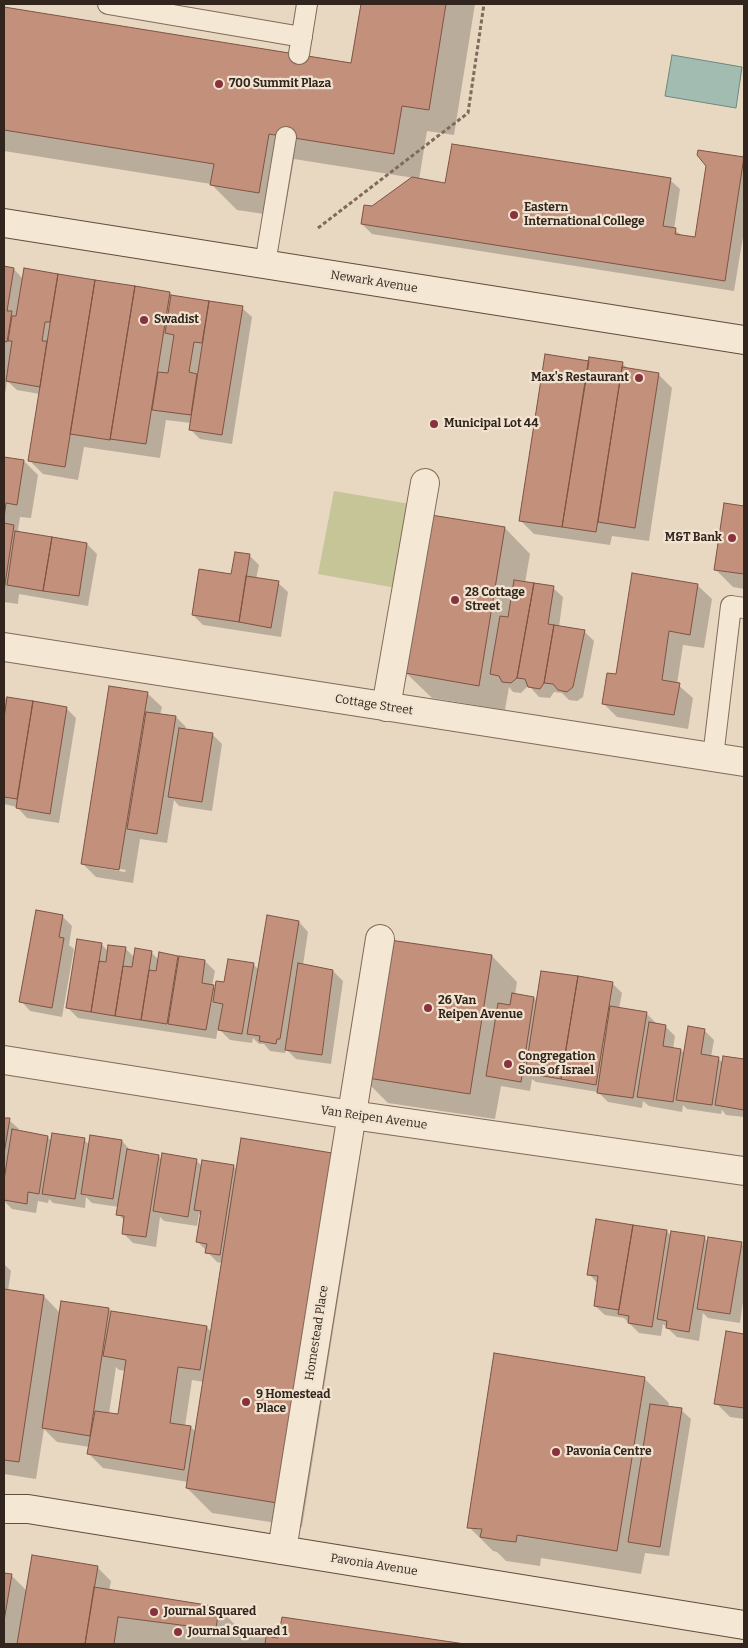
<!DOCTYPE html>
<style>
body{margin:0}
#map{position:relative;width:748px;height:1648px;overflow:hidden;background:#e9d8c1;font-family:Bitter,serif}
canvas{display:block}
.frame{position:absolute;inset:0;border:5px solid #31251d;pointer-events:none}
</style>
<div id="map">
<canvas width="748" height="1648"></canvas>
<div class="frame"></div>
</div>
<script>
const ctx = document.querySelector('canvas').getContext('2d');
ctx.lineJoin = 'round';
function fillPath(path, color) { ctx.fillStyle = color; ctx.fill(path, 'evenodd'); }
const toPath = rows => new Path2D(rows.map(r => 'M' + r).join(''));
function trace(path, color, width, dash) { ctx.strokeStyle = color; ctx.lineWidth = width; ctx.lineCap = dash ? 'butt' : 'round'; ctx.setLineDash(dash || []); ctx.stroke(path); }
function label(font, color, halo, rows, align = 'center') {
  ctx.font = font + ' Bitter,serif'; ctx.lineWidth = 4.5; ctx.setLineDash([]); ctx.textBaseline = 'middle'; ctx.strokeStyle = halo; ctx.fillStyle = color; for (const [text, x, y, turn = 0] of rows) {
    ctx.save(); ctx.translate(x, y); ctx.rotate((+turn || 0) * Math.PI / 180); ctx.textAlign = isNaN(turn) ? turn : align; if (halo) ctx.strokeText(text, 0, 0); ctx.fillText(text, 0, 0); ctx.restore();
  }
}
const green = toPath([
 [334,491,410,504,396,588,318,574]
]);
const water = toPath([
 [672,55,742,67,736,108,665,96,672,55]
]);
const shadow = toPath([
 [362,4,475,4,454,135,427,131,419,180,446,184,670,180,680,189,674,229,682,236,696,239,708,166,699,151,744,159,744,231,734,291,372,234,362,224,372,207,414,178,294,159,284,217,237,210,211,184,4,151,4,8,352,64],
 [4,267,14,269,23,279,25,270,170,293,173,296,242,308,252,317,232,444,200,439,190,429,191,423,166,420,160,458,84,447,78,480,43,474,29,460,40,394,17,390,7,381,4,401],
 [590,362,622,363,629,370,658,374,672,388,649,541,612,536,610,545,534,534,520,520],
 [4,459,24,461,38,475,31,518,20,517,18,530,21,533,87,544,97,554,88,606,19,594,18,604,4,602],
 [725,505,744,508,744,589,733,587,716,570],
 [505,528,530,554,525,583,553,588,563,597,559,627,584,631,594,641,583,697,577,701,569,700,562,693,554,692,550,698,539,697,531,688,527,687,521,693,513,692,509,687,505,710,432,698,406,673],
 [249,555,259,565,256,579,278,583,288,592,281,637,203,625,193,615,232,576],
 [697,585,712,599,704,648,683,645,677,684,693,698,688,729,617,717,603,703,617,675],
 [147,693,162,707,160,715,176,717,186,727,185,730,212,734,222,744,212,811,179,806,174,800,167,843,140,839,133,883,96,877,82,863],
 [96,865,126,870,125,872,96,867],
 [4,698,66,708,76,718,59,823,27,818,17,807,4,804],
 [62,916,72,926,69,945,74,949,62,1017,30,1011,21,1001],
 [299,922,308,932,303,965,333,971,343,981,331,1064,296,1059,286,1049,285,1053,270,1051,264,1044,259,1044,253,1038,252,1043,230,1040,218,1028,216,1039,78,1018,68,1008,101,944,109,952,125,948,135,958,151,952,159,960,177,957,179,959,205,961,215,971,212,986,216,989,254,965,259,970],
 [492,956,517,982,515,995,534,998,538,1002,612,983,622,993,619,1009,646,1013,656,1023,656,1024,665,1026,675,1036,673,1049,681,1050,685,1054,704,1030,714,1040,711,1057,718,1058,723,1063,724,1057,744,1061,744,1117,726,1115,722,1110,721,1114,687,1109,683,1105,682,1112,649,1106,643,1101,642,1108,608,1102,598,1092,536,1082,532,1079,530,1091,501,1086,495,1119,388,1103,362,1077],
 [4,1119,9,1120,19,1129,18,1132,47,1137,52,1141,84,1140,90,1145,122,1141,132,1152,158,1156,163,1160,196,1160,202,1166,233,1166,237,1170,331,1154,357,1179,302,1527,212,1513,187,1488,188,1482,103,1468,89,1454,90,1447,57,1442,44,1429,36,1479,4,1474,4,1264,11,1271,8,1291,44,1296,60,1313,109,1309,111,1312,207,1327,211,1332,222,1263,217,1262,197,1241,202,1217,199,1214,197,1226,164,1221,160,1217,156,1247,133,1243,123,1233,125,1221,118,1214,119,1207,92,1203,86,1197,85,1208,53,1203,49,1199,48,1203,38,1201,36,1213,12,1209,4,1201],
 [116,1367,119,1370,126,1371,119,1415,109,1414],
 [192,1380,204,1382,196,1432,191,1427,185,1426],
 [667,1231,672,1237,704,1238,709,1242,741,1244,744,1247,744,1295,740,1323,708,1318,703,1313,699,1341,677,1337,663,1324,661,1336,639,1333,624,1318,605,1315,595,1306,598,1284,589,1274],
 [727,1332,744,1335,744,1419,730,1417,716,1403],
 [644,1378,669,1403,668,1408,681,1410,691,1419,669,1556,645,1553,641,1574,541,1558,540,1566,506,1561,497,1552,493,1551,469,1527],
 [97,1567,111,1581,109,1591,219,1608,240,1630,240,1634,279,1639,283,1618,456,1644,4,1644,4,1574,11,1575,27,1591]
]);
const building = toPath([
 [361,4,446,4,429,110,402,106,394,154,269,134,259,193,210,185,214,164,4,130,4,7,351,63,361,4],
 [452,144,671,178,663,226,676,228,675,234,695,237,706,166,697,155,698,150,744,157,725,281,361,224,364,205,372,206,412,177,445,183,452,144],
 [4,266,14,268,7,311,12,311,7,342,4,341,4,266],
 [24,268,58,274,50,322,45,322,42,341,47,341,40,387,6,381,12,341,8,341,12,316,16,316,24,268],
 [58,274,95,280,65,467,28,461,58,274],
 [95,280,135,286,110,440,70,434,95,280],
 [135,286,170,292,146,444,110,439,135,286],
 [171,295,209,301,202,343,194,342,189,372,197,374,191,415,152,410,158,372,168,373,174,335,165,333,171,295],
 [209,301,243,306,222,435,189,430,209,301],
 [545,354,589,361,562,527,519,521,545,354],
 [589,357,623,362,596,532,562,527,589,357],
 [622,367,659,373,635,528,598,522,622,367],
 [4,457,24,460,17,505,6,503,4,518,4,457],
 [724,503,744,506,744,574,714,570,724,503],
 [431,515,505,527,479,686,405,673,431,515],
 [4,523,14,525,4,591,4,523],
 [15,531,52,537,43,591,7,585,15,531],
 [52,537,87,543,79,596,43,591,52,537],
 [235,552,250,554,239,622,192,615,199,569,231,574,235,552],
 [632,573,698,584,690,635,669,631,662,680,680,683,674,715,602,704,607,673,616,674,632,573],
 [246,576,279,581,271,628,239,622,246,576],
 [514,580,534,583,517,678,511,683,502,682,499,676,490,674,500,616,508,617,514,580],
 [534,583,554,586,548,624,554,625,544,683,540,689,528,687,525,679,517,678,534,583],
 [554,625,585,630,573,687,567,692,558,690,553,684,544,683,554,625],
 [109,686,148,692,119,870,81,864,109,686],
 [7,697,33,701,17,799,4,797,4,718,7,697],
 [33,701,67,707,50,814,16,808,33,701],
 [146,712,176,716,157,834,127,829,146,712],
 [179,728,213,733,202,802,168,797,179,728],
 [36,910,63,915,59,937,64,938,52,1008,19,1002,36,910],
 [267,915,299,921,280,1039,277,1039,276,1044,259,1041,260,1036,247,1034,267,915],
 [77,939,102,943,91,1012,66,1008,77,939],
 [383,939,492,955,470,1094,361,1077,383,939],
 [108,945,126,947,115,1016,91,1012,99,961,106,962,108,945],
 [135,948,152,951,141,1020,115,1016,123,966,132,967,135,948],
 [159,952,178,956,167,1024,141,1020,149,970,156,971,159,952],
 [179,956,205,960,202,983,214,985,206,1030,168,1024,179,956],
 [228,959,254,963,242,1034,218,1030,223,1004,213,1002,216,981,224,982,228,959],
 [298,963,333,970,322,1055,285,1050,298,963],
 [541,971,578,976,561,1079,525,1073,541,971],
 [578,976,613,982,596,1085,561,1079,578,976],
 [512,993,534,997,521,1082,486,1076,498,1003,510,1005,512,993],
 [610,1006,647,1012,633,1098,597,1093,610,1006],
 [649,1022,666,1025,663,1046,681,1049,673,1102,637,1097,649,1022],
 [688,1026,705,1029,701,1054,719,1057,712,1105,676,1100,688,1026],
 [723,1056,744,1059,744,1110,715,1105,723,1056],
 [4,1118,10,1118,4,1154,4,1118],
 [12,1129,48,1136,39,1194,28,1192,27,1204,4,1200,4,1180,12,1129],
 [52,1133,85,1138,75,1199,42,1194,52,1133],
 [90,1135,122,1140,113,1199,81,1194,90,1135],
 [241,1138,332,1153,277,1503,186,1488,241,1138],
 [127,1149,159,1155,146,1237,122,1234,124,1216,116,1215,127,1149],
 [162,1153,197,1159,188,1217,153,1211,162,1153],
 [202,1160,234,1165,220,1255,205,1253,207,1244,196,1242,201,1211,194,1210,202,1160],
 [596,1219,633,1225,619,1310,594,1306,598,1276,587,1275,596,1219],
 [633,1225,667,1230,652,1327,628,1323,629,1316,618,1314,633,1225],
 [671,1231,705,1236,689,1332,666,1328,667,1321,657,1319,671,1231],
 [708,1237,742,1242,730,1314,697,1309,708,1237],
 [4,1289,44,1295,19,1462,4,1460,4,1289],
 [61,1301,109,1308,90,1436,42,1428,61,1301],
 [111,1311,207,1326,200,1370,178,1367,170,1423,191,1426,184,1470,87,1454,95,1411,118,1414,126,1360,103,1356,111,1311],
 [726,1331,744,1334,744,1408,714,1404,726,1331],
 [494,1353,645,1377,617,1551,517,1535,516,1542,498,1540,480,1537,482,1529,467,1528,494,1353],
 [650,1404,682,1408,660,1547,628,1542,650,1404],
 [32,1555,98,1566,85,1644,17,1644,32,1555],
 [4,1573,12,1574,4,1621,4,1573],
 [94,1587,219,1607,216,1629,278,1638,282,1617,465,1644,85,1644,94,1587],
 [118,1617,266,1636,265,1644,114,1644,118,1617]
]);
const path = toPath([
 [318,228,468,113,484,4]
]);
const lane = toPath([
 [108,4,302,37],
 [299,54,307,4],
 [265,264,286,137],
 [713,757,731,606,744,608]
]);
const street = toPath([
 [4,647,744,762],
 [386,707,425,483],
 [4,1060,352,1115,744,1171],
 [282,1550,380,939]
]);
const secondary = toPath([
 [4,223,744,340],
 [4,1509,28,1509,744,1625]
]);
const markers = [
 [219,84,5,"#89313c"],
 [514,215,5,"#89313c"],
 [144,320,5,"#89313c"],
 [639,378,5,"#89313c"],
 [434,424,5,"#89313c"],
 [732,538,5,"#89313c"],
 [455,600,5,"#89313c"],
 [428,1008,5,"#89313c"],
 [508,1064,5,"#89313c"],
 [246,1402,5,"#89313c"],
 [556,1452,5,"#89313c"],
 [154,1612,5,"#89313c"],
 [178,1632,5,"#89313c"]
];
const poiNames = [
 ["700 Summit Plaza",229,84],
 ["Eastern",524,208],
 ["International College",524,222],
 ["Swadist",154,320],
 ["Max's Restaurant",629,378,"right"],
 ["Municipal Lot 44",444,424],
 ["M&T Bank",722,538,"right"],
 ["28 Cottage",465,593],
 ["Street",465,607],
 ["26 Van",438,1001],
 ["Reipen Avenue",438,1015],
 ["Congregation",518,1057],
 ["Sons of Israel",518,1071],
 ["9 Homestead",256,1395],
 ["Place",256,1409],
 ["Pavonia Centre",566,1452],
 ["Journal Squared",164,1612],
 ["Journal Squared 1",188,1632]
];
const streetNames = [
 ["Newark Avenue",374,282,9],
 ["Cottage Street",374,705,9],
 ["Van Reipen Avenue",374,1118,8],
 ["Homestead Place",317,1333,-81],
 ["Pavonia Avenue",374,1565,9]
];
fillPath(green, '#c5c597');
fillPath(water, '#a3bcb1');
trace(water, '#6c887e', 1);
fillPath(shadow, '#0003');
fillPath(building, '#c3907b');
trace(building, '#7d5343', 1);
trace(lane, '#806a5b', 22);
trace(street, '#806a5b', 30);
trace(secondary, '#624c3e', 30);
trace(path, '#806a5b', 3, [4, 2.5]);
trace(lane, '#f4e7d3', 20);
trace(street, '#f4e7d3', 28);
trace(secondary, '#f4e7d3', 28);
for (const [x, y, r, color] of markers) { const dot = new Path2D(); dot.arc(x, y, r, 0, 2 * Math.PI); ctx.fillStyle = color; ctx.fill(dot); trace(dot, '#f1e3d0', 2); }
label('bold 12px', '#31251d', '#f1e3d0', poiNames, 'left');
label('12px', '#31251d', '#f1e3d0', streetNames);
</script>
